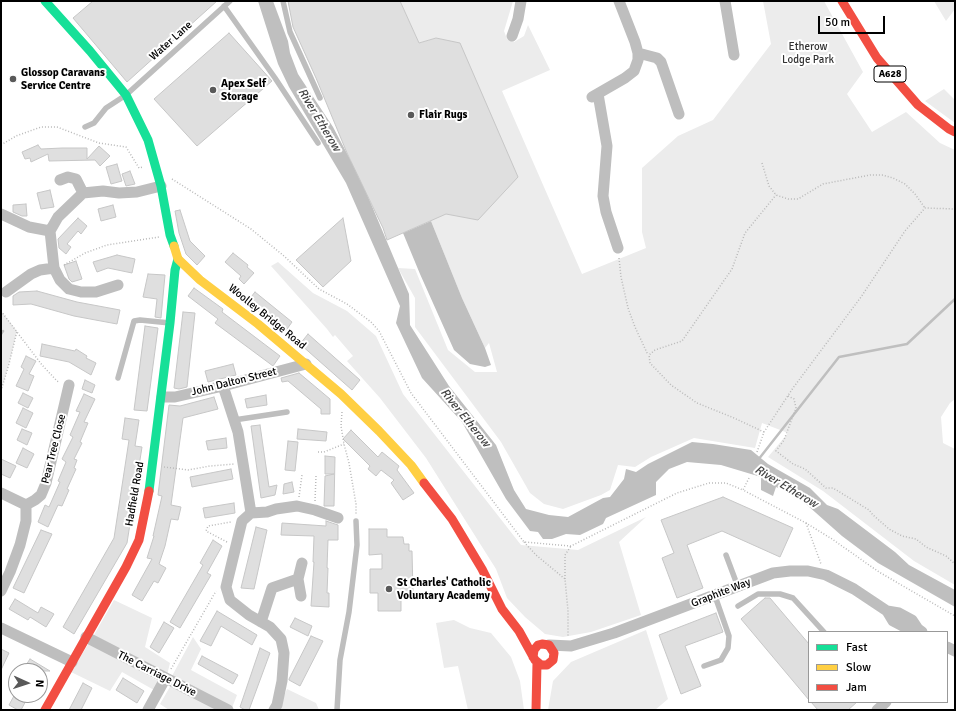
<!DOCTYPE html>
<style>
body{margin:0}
#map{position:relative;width:956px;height:711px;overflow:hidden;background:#fff;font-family:Signika,sans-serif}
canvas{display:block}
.frame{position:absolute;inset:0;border:2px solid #000;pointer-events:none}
.legend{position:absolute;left:808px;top:631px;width:140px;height:72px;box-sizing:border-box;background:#fff;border:1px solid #999;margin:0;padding:5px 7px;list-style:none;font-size:12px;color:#000}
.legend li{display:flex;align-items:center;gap:8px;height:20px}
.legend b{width:20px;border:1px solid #999}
.north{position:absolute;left:8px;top:663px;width:40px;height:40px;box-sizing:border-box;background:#fff;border:1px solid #999;border-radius:50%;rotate:93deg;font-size:11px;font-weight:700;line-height:16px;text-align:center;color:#000}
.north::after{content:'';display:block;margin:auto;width:14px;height:18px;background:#595959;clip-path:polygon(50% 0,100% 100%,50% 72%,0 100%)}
.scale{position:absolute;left:818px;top:16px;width:67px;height:18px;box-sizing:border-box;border:2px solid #000;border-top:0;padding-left:5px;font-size:12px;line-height:14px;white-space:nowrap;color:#000;-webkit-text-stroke:3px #fff;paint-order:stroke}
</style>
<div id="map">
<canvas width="956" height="711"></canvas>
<div class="frame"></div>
<ul class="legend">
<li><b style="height:5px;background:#16e098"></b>Fast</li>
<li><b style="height:5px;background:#ffcf43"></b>Slow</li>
<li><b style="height:5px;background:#f24e42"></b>Jam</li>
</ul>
<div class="north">N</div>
<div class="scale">50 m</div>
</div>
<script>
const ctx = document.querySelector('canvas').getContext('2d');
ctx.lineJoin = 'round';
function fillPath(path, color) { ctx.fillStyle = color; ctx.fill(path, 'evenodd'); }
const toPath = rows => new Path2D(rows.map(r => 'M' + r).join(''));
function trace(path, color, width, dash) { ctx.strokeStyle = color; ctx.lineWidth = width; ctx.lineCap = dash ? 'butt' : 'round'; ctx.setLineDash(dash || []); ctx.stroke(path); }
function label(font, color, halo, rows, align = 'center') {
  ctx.font = font + ' Signika,sans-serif'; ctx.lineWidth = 4; ctx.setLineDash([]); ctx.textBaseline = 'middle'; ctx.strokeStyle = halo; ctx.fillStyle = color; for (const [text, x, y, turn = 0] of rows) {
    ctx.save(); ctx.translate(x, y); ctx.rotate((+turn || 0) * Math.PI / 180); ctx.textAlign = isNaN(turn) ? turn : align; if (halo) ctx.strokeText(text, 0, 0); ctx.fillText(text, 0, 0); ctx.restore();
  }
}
const green = toPath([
 [400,1,513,1,504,31,507,39,514,42,524,36,528,25,550,70,502,91,582,274,646,248,642,232,642,168,678,136,713,120,771,44,763,1,824,1,863,72,847,94,872,132,906,112,940,143,955,150,955,399,950,403,941,417,943,443,955,449,955,585,914,561,823,491,768,457,788,433,762,423,755,448,694,438,651,457,635,467,618,465,610,490,601,495,563,509,544,504,530,493,501,442,415,327,415,298,398,268,415,269,448,350,475,372,497,372,489,343,485,348,462,298,431,221,428,210,505,178,436,38,419,43],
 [934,1,955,1,955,9,946,21],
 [944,89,955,100,955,123,925,101],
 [278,262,313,293,347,311,376,336,403,394,521,545,578,550,646,517,619,542,641,615,591,632,563,637,545,634,525,617,507,598,496,569,426,458,380,398,347,361,353,356,335,335,333,337,327,329,271,266],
 [1,311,17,331,9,364,1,391],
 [114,600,152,618,145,647,170,663,167,675,94,635],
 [454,620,470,628,491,633,511,657,520,681,524,710,468,710,458,666,444,668,436,623],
 [646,630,668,699,655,710,548,710,553,681,571,662],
 [193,637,201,649,191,670,237,695,232,708,172,676],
 [89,643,158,681,154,690,122,672,110,691,71,672],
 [171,685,218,710,169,710,160,704],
 [287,689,316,703,319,710,278,710]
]);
const water = toPath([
 [258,1,273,1,288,41,290,53,298,74,333,127,361,180,409,294,410,325,449,386,496,445,514,490,526,509,549,515,568,517,603,498,610,497,624,479,626,469,636,472,648,464,692,442,713,444,751,450,768,464,810,488,827,505,838,509,895,552,909,565,955,590,955,607,878,563,842,536,798,497,776,487,773,496,761,490,761,477,721,465,687,462,669,469,656,482,656,495,606,518,603,524,580,535,566,534,552,539,543,539,538,532,530,531,506,499,462,422,422,378,396,323,400,306,346,183,289,87,278,64],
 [431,221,462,298,485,348,491,365,485,367,470,364,454,350,420,274,403,233]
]);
const stream = toPath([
 [1,334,3,331],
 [758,460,839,357,907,344,955,299]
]);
const building = toPath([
 [93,1,217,1,127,82,73,18,93,1],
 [288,1,400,1,419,43,436,38,460,43,518,177,478,220,446,214,387,240,383,228,347,153,316,78,293,27,288,1],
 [229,33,272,81,197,146,154,99,229,33],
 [38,145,41,149,62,148,87,148,87,159,99,146,110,156,100,166,95,160,49,161,48,154,31,162,30,158,25,159,22,152,38,145],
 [117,164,122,181,111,184,106,167,117,164],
 [130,171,135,184,126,186,122,174,130,171],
 [50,190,54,207,41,209,37,193,50,190],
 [26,204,27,216,22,216,13,212,13,205,26,204],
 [113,205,116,217,101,221,98,209,113,205],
 [180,210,190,241,205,256,197,265,186,254,179,233,175,211,180,210],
 [78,218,87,226,81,234,78,231,67,244,71,247,66,254,59,248,58,239,78,218],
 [343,218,351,261,323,287,296,260,343,218],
 [233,253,248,265,247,267,254,273,244,284,239,279,241,276,225,262,233,253],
 [117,255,135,259,132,273,108,268,97,272,93,262,117,255],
 [76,261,82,279,72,282,69,279,64,265,76,261],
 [148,274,165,275,161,318,155,317,157,299,143,297,148,274],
 [194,288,223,309,222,312,280,356,273,366,215,323,218,319,188,296,194,288],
 [37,291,77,302,120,310,117,324,74,316,31,304,13,305,13,296,19,292,37,291],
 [255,292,292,322,285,332,247,302,255,292],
 [183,312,195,313,187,387,179,389,174,388,183,312],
 [145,326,158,328,147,411,134,410,145,326],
 [308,334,360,380,352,390,300,344,308,334],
 [42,344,75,351,76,349,87,356,86,358,96,363,91,375,69,362,40,356,42,344],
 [26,356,36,361,29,374,34,376,28,391,16,386,24,369,21,367,26,356],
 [233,364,236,375,208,382,205,371,233,364],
 [299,373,330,399,330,414,321,414,321,409,288,381,282,382,281,378,299,373],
 [85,380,95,385,92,393,82,389,85,380],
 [23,393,33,398,28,408,18,403,23,393],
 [84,394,95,399,84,422,88,423,80,442,82,443,74,459,77,460,74,468,76,469,67,489,69,490,62,506,58,505,48,527,38,522,45,505,49,507,60,482,58,481,66,462,62,459,73,437,70,435,80,412,76,411,84,394],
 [266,395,267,405,247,408,245,399,266,395],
 [214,397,218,409,183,418,171,505,181,507,178,520,171,519,165,546,159,564,166,568,158,583,154,581,142,601,132,595,152,559,147,558,154,536,153,536,162,496,158,495,169,405,180,406,214,397],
 [23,408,33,413,26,428,16,423,23,408],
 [125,418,139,420,135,446,142,447,127,543,74,634,63,627,114,538,129,440,122,439,125,418],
 [260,425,269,487,277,485,275,495,261,498,251,426,260,425],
 [22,429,32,433,27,445,17,440,22,429],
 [298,429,327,432,326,441,297,439,298,429],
 [351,430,378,457,382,452,399,466,397,470,414,493,403,500,391,483,394,480,381,470,376,476,368,469,370,466,343,439,351,430],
 [226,438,227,448,208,450,206,441,226,438],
 [288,441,298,442,295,471,285,470,288,441],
 [23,448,34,454,27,468,16,463,23,448],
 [325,456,335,457,334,506,324,506,325,476,334,474,325,474,325,456],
 [1,459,16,466,10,478,1,474,1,459],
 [231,469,233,479,192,487,190,477,231,469],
 [292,482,294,492,283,494,284,484,292,482],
 [723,497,793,528,780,557,722,531,687,545,703,588,677,598,662,558,674,553,661,520,723,497],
 [234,503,235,513,205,518,203,508,234,503],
 [326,521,338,525,338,540,328,540,327,568,328,568,327,593,329,593,329,607,311,606,314,562,313,562,314,536,281,535,282,523,326,526,326,521],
 [256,527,267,530,254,589,241,588,256,527],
 [369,529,387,529,387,537,403,537,404,544,409,544,409,551,412,551,413,593,401,593,401,611,378,611,378,593,370,593,370,569,382,569,382,554,369,555,369,529],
 [41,530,52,534,24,593,13,588,41,530],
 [213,540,222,546,207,573,211,575,180,628,170,622,203,565,200,563,213,540],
 [765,598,770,598,809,644,809,700,741,619,765,598],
 [15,599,38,613,41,607,54,614,46,627,30,617,28,620,9,609,15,599],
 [217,611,257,635,252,645,221,626,211,646,200,641,217,611],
 [716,613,723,632,685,646,701,686,681,694,659,635,716,613],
 [295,618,312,626,308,636,290,627,295,618],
 [164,622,174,628,159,653,150,647,164,622],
 [311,636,323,641,300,686,289,680,289,679,311,636],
 [260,648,270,653,249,710,245,710,240,707,260,648],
 [1,649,9,653,1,670,1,649],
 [202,656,238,675,233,684,198,664,202,656],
 [30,659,50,671,29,671,31,668,26,665,30,659],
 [123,678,144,691,137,703,116,690,123,678],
 [83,683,92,688,81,710,69,710,83,683],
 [15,694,16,695,29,695,21,710,18,710,9,705,15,694],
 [811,702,857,702,848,710,818,710,811,702]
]);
const path = toPath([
 [1,145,16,136,41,127,57,127,99,143,126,147,139,168,143,167],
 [762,163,769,186,776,195,788,199,798,199,823,184,870,175,882,175,893,178,905,184,915,194,925,208],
 [172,179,251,229,284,256,319,289,347,304,371,322,379,331,411,393,524,542,571,546,677,493,709,483,726,483,743,490],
 [619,258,621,277,628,308,635,327,648,355],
 [64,265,85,253,107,245,159,237],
 [1,311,42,365,57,381,59,382],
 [1,391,9,364,17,331],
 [788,396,794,399,796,408,784,440,776,451,793,464,805,469,826,488,833,488,869,510,873,515,889,529,902,536,916,539,926,547,946,556,955,564],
 [342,412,341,426,344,444,349,463,356,504,356,515],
 [764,432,734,418,697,403,671,385,650,363,649,355,655,350,682,341,732,269,745,233,776,195],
 [318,452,324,452,344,444],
 [757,452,764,432,793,388,861,297,905,231,925,208,955,209],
 [164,467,188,470,210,466,234,464],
 [749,478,743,490,806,523,832,539,879,572,955,616],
 [299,497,302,475],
 [315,501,316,476],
 [806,523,821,564],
 [227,542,206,531,208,526,231,522],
 [524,542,536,555,565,579,568,611,568,636],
 [565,579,565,555,571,546],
 [171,669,216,591]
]);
const lane = toPath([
 [283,1,290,32,320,98],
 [224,6,275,78,318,143],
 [85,127,94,123,106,108,126,95,230,1],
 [118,378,134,321,140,320,170,323],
 [234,420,287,412],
 [726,555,738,587],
 [738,606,758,594,780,594,793,598,824,632],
 [704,666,721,660,728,648,729,636,715,596],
 [337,710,340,660,349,612,357,545,356,521]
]);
const street = toPath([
 [725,1,734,55],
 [512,36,518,19,521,1],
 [638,53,657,58,661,62,679,114],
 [598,94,607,146,603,196,606,212,618,248],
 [592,97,625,78,634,71,638,60,638,53,635,42,619,1],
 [60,180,68,177,76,179,83,193],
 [1,214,29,227,50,231],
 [118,285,96,292,81,292,69,289,60,280,54,268,50,231,58,217,83,193,103,191,119,193,137,192,161,186],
 [6,292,31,274,40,270,54,268],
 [223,386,238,432,251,513,242,521,226,587,230,600,249,615,270,627,281,639,284,653,282,681,277,705,274,710],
 [162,397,175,397,223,386,306,364],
 [1,493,26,505,26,521,20,545,10,572,1,591],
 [26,505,35,500,41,495,46,483,69,385],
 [251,513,267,512,276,509,297,506,315,510,338,518],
 [301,596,298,579,302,563],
 [887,611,893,621,912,631,918,629],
 [261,622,272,588,298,579],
 [1,628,72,662],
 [86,637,228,710],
 [549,645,571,646,614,633,773,573,790,571,808,571,826,575,854,589,887,611,899,613,912,620,918,629,922,632],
 [947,647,955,651],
 [148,710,165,679],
 [877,710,886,702]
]);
const fast = toPath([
 [45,1,90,51,126,95,148,140,161,186,170,235,174,246],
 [149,491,170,323,175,270,178,259]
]);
const slow = toPath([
 [174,246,178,259,200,280,258,324,341,394,379,431,411,465,424,483]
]);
const jam = toPath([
 [842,1,877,58,918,105,949,129,955,132],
 [424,483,452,519,482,569,502,609,519,631,535,660,541,665,547,665,553,660,554,653,549,645,542,644,538,645,534,650,533,657],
 [45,710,126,567,139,540,149,491],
 [536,710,537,663]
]);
const markers = [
 [13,79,4,"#595959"],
 [213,90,4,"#595959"],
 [411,115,4,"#595959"],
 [389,589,4,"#595959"]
];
const shields = [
 [890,74,32]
];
const shieldNames = [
 ["A628",890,74]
];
const streetNames = [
 ["Water Lane",171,41,-42],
 ["Woolley Bridge Road",267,317,39],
 ["John Dalton Street",234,382,-14],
 ["Pear Tree Close",54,449,-76],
 ["Hadfield Road",135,494,-80],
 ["Graphite Way",721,593,-21],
 ["The Carriage Drive",157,674,27]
];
const parkNames = [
 ["Etherow",808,47],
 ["Lodge Park",808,60]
];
const poiNames = [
 ["Glossop Caravans",21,73],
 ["Service Centre",21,86],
 ["Apex Self",221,84],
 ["Storage",221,97],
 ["Flair Rugs",419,115],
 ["St Charles' Catholic",397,583],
 ["Voluntary Academy",397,596]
];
const waterNames = [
 ["River Etherow",319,120,59],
 ["River Etherow",465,418,51],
 ["River Etherow",786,487,31]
];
fillPath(green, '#ececec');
fillPath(water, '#bfbfbf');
trace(stream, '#bfbfbf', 2.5);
fillPath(building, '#dfdfdf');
trace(building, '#c7c7c7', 1);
trace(path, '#b9b9b9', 1.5, [1, 2]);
trace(lane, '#bebebe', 5.5);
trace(street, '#bebebe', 11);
trace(fast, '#16e098', 9);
trace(slow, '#ffcf43', 9);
trace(jam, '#f24e42', 9);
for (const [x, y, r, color] of markers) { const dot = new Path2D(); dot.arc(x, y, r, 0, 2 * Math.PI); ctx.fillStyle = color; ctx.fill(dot); trace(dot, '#fff', 1.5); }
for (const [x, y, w] of shields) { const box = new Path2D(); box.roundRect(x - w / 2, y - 8, w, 16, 3); ctx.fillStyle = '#fff'; ctx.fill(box); trace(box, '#000', 1); }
label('bold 10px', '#000', null, shieldNames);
label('11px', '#000', '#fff', streetNames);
label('11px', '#333', '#fff', parkNames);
label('bold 11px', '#000', '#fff', poiNames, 'left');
label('italic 12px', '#444', '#fff', waterNames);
</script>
